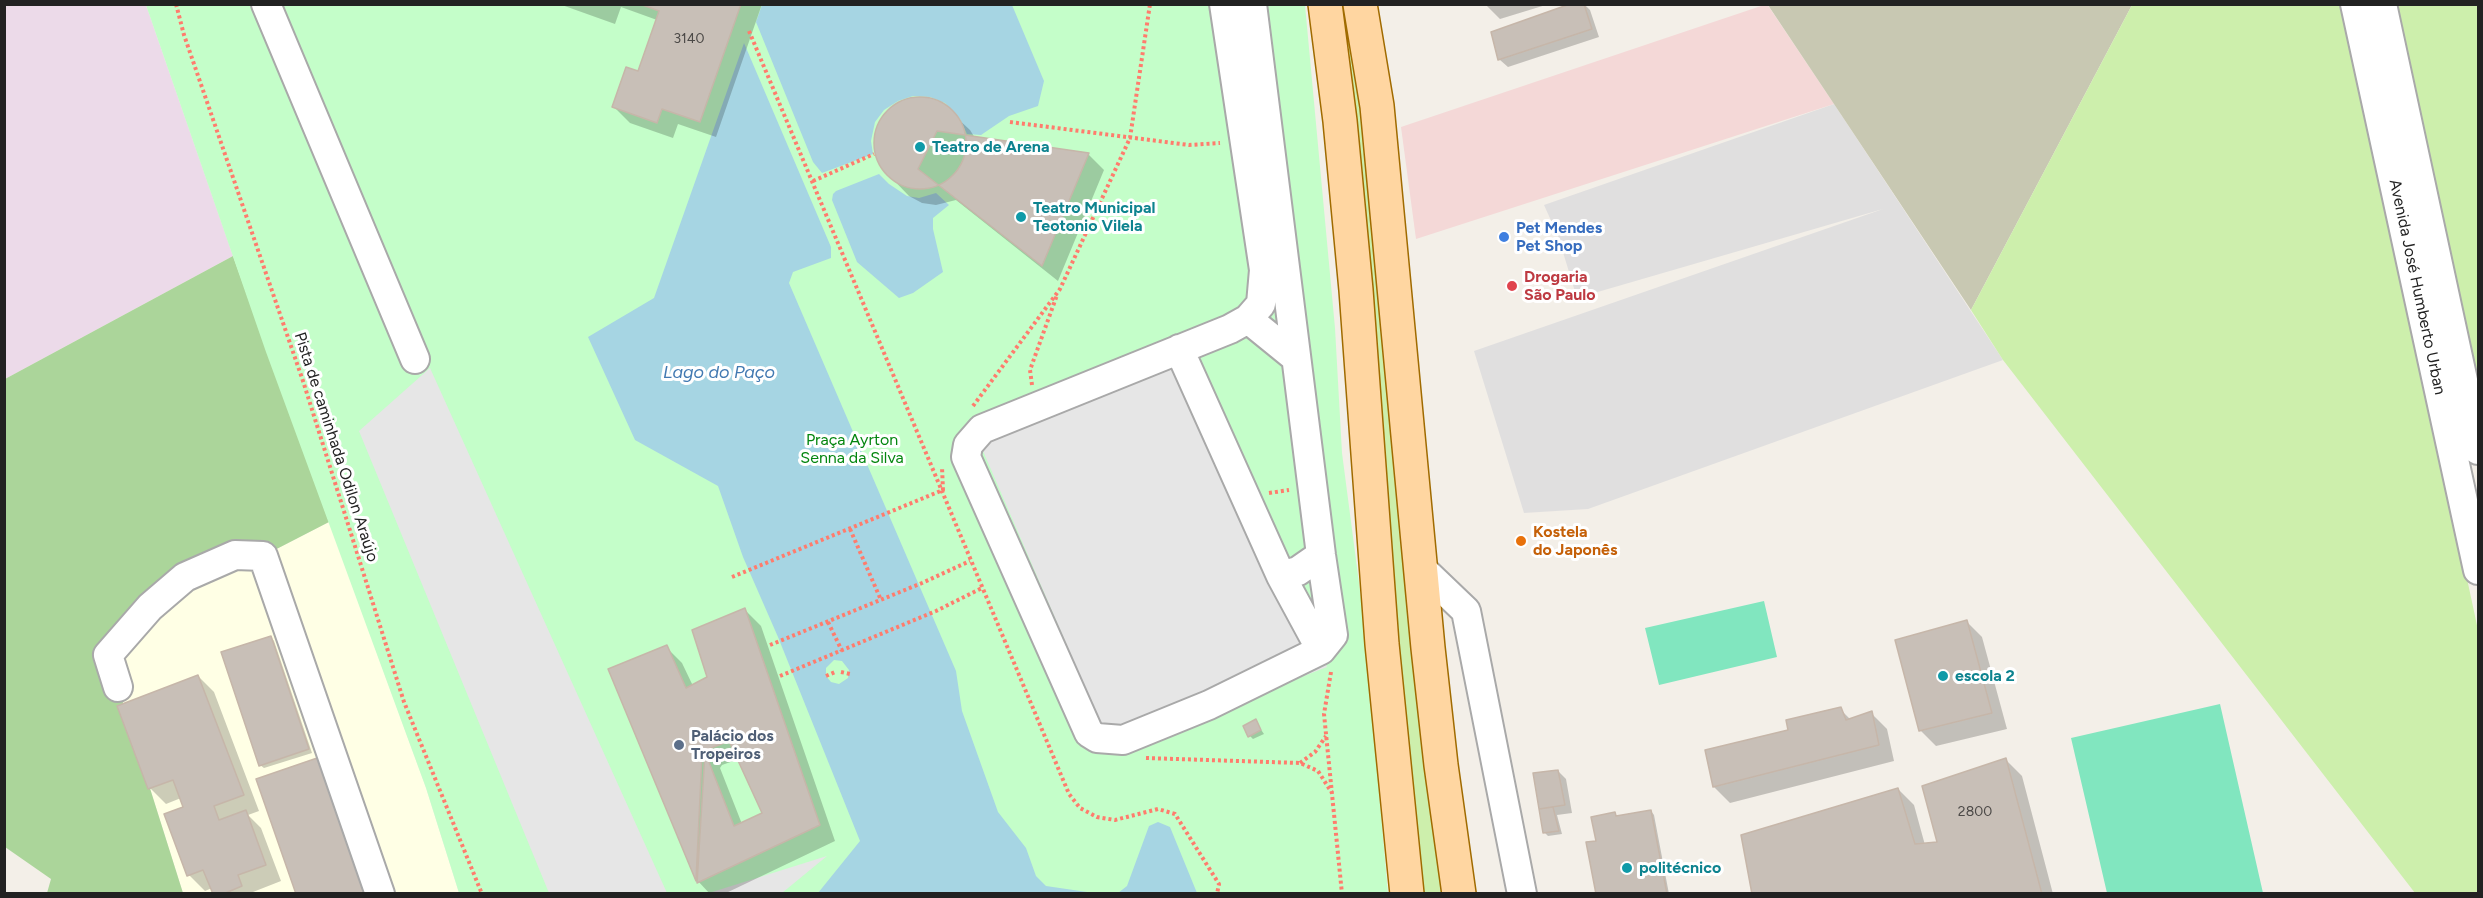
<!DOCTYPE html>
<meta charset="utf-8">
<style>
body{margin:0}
#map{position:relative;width:2483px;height:898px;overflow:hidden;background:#f3efe8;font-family:Figtree,sans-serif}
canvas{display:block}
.frame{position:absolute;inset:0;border:6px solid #222;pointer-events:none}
</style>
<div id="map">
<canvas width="2483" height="898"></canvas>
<div class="frame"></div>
</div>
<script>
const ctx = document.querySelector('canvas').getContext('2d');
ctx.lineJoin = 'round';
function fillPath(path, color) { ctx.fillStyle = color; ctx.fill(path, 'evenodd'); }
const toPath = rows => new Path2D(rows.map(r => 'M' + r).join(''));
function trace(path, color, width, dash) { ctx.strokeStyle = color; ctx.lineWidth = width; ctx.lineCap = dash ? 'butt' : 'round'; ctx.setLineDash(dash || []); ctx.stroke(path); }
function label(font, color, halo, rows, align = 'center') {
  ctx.font = font + ' Figtree,sans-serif'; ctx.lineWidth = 6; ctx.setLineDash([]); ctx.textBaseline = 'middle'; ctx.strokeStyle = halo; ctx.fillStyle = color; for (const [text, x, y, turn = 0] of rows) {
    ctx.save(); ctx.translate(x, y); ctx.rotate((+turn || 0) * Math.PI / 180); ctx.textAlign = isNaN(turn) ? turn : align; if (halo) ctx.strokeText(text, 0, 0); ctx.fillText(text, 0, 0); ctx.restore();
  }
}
const residential = toPath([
 [1834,104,2003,360,1588,509,1524,513,1474,351,1883,209,1577,298,1558,236,1544,205]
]);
const commercial = toPath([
 [1767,4,1834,104,1416,239,1401,127]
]);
const industrial = toPath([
 [5,5,146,5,233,256,5,379]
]);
const education = toPath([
 [329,522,426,788,459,893,183,893,108,655,156,602,263,556]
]);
const construction = toPath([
 [1768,5,2132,5,1971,310,1834,104]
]);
const grass = toPath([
 [1336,5,1351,5,1446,893,1421,893],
 [2132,5,2344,5,2478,630,2478,893,2415,893,2003,360,1971,310],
 [2390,5,2478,5,2478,404]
]);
const forest = toPath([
 [233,256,329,522,263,556,235,555,108,655,183,893,47,893,51,879,5,847,5,379]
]);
const park = toPath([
 [146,5,1305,5,1335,328,1342,453,1364,621,1388,893,459,893,426,788,266,352]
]);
const pitch = toPath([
 [1764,601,1777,657,1659,685,1645,628],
 [2220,704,2263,893,2107,893,2071,738]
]);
const parking = toPath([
 [1185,356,1327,667,1112,750,980,444],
 [430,368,667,893,549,893,359,431],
 [827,856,782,893,709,893]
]);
const water = toPath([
 [762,5,1012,5,1044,81,1038,106,1009,116,981,135,967,134,960,119,945,103,930,97,913,96,898,101,884,110,875,122,871,141,873,154,822,173,813,162,756,22],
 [744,43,831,247,831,258,793,272,789,283,956,671,962,711,998,812,1026,848,1036,876,1046,886,1094,893,818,893,860,841,778,637,743,557,718,486,635,440,588,337,654,298],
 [834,660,842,661,849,670,848,678,839,684,831,682,826,676,826,668],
 [879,174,889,184,907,196,919,198,936,193,949,205,933,218,933,229,943,272,913,293,899,298,857,262,832,200,833,194,836,191],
 [1158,822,1170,827,1197,893,1118,893,1127,886,1149,826]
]);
const shadow = toPath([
 [559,4,762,4,716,137,678,124,673,138,630,123,614,107,639,73,657,20,621,7,615,24],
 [1485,4,1549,4,1500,19],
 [1575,4,1584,4,1590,10,1599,37,1508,67,1500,60,1493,33],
 [913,99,928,99,942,104,970,130,975,138,1088,154,1104,170,1058,281,956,200,936,205,922,203,909,196,882,168,876,154,876,133,887,113,899,104],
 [745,610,761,626,835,841,724,894,710,894,697,880,610,670,666,647,682,663,693,686,709,678],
 [739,759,764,814,742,824,720,768,722,765],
 [1966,621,1982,637,2007,729,1936,746,1920,730],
 [271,637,274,641,312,753,264,768,260,765],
 [198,676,214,692,259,811,248,815,261,828,281,881,253,892,254,894,214,894,212,888,205,891,189,875,185,808,181,798,166,804,150,788],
 [1840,709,1851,720,1871,713,1887,729,1894,761,1730,803,1714,787,1790,732],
 [1255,721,1264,734,1253,739,1250,736],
 [2006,760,2022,776,2053,894,1754,894,1898,789,1914,805,1925,845,1939,843],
 [1558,771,1566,779,1572,813,1557,815,1562,834,1548,836,1544,832,1535,775],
 [1651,811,1654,815,1669,894,1597,894,1597,843,1615,814,1618,817]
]);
const building = toPath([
 [640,4,741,4,700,122,662,109,657,123,612,107,626,67,638,71,659,11,640,4],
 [1570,4,1584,4,1592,29,1498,60,1491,32,1570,4],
 '874 143a46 46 0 1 1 92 0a46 46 0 1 1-92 0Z',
 [937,131,1089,153,1042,266,918,169,937,131],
 [745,608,820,825,697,883,705,752,734,826,762,813,729,741,706,750,702,755,696,881,608,669,667,645,686,688,707,677,692,630,745,608],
 [1967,620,1992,713,1919,731,1895,640,1967,620],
 [271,636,309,749,259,766,221,652,271,636],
 [198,675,244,795,214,806,219,820,246,810,266,865,238,875,242,886,223,894,213,894,203,870,187,876,164,814,183,807,173,780,148,789,117,706,198,675],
 [1841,707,1846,720,1872,711,1879,745,1713,787,1705,750,1788,730,1786,720,1841,707],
 [1256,719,1261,730,1248,737,1243,726,1256,719],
 [323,756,371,894,296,894,256,779,323,756],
 [2006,758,2042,894,1752,894,1741,835,1898,788,1915,844,1937,842,1922,786,2006,758],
 [1558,770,1565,805,1539,809,1533,773,1558,770],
 [1553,807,1559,831,1543,833,1539,809,1553,807],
 [1651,810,1667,894,1596,894,1586,842,1596,841,1591,817,1615,812,1616,816,1651,810]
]);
const path = toPath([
 [176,4,184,35,303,381,404,702,482,894],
 [749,31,1069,794,1080,808,1097,817,1115,820,1158,809,1175,814,1219,884,1217,894],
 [1010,122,1189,145,1220,143],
 [813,181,874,154],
 [1032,385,1030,370,1057,295],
 [973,406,1060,289,1130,138,1150,4],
 [1269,493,1289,490],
 [850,529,881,600],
 [732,577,943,490,942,467],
 [828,622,842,651],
 [770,645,922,583,970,561],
 [841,672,850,674],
 [1331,672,1324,714,1342,894],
 [780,676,936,611,982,588],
 [826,676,835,672],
 [1146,758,1300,763,1318,771,1332,793],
 [1300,763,1315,752,1326,736]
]);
const minor = toPath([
 [266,4,415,359],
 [1224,4,1264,270,1261,304,1248,319,1230,329,982,429,968,445,966,457,1089,733,1097,738,1123,740,1209,705,1321,650,1333,635,1321,555,1252,4],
 [2355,4,2478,570],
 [2382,4,2478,450],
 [1248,319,1296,358],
 [1179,349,1281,576,1298,571,1321,555],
 [1420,567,1466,611,1522,894],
 [1281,576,1321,650],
 [118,687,108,655,150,607,185,577,235,555,263,556,380,894]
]);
const major = toPath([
 [1325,4,1340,121,1356,290,1382,644,1407,894],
 [1360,4,1377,106,1428,648,1441,765,1459,894]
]);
const markers = [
 [920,147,6,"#0f9aa8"],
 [1021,217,6,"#0f9aa8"],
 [1504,237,6,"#3f7fe0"],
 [1512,286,6,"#e0444e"],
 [1521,541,6,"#e8710a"],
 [1943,676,6,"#0f9aa8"],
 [679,745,6,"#5c6f8a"],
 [1627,868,6,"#0f9aa8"]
];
const numberNames = [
 ["3140",689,39],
 ["2800",1975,812]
];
const cultureNames = [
 ["Teatro de Arena",932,147],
 ["Teatro Municipal",1033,208],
 ["Teotonio Vilela",1033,226],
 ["escola 2",1955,676],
 ["politécnico",1639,868]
];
const shopNames = [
 ["Pet Mendes",1516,228],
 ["Pet Shop",1516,246]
];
const healthNames = [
 ["Drogaria",1524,277],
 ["São Paulo",1524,295]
];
const streetNames = [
 ["Avenida José Humberto Urban",2417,287,78],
 ["Pista de caminhada Odilon Araújo",336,447,72]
];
const parkNames = [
 ["Praça Ayrton",852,440],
 ["Senna da Silva",852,458]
];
const foodNames = [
 ["Kostela",1533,532],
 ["do Japonês",1533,550]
];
const serviceNames = [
 ["Palácio dos",691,736],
 ["Tropeiros",691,754]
];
const waterNames = [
 ["Lago do Paço",719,373]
];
fillPath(residential, '#e0dfdf');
fillPath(commercial, '#f4d8d7');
fillPath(industrial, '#ecdae9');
fillPath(education, '#ffffe5');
fillPath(construction, '#c8c8b2');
fillPath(grass, '#cdefac');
fillPath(forest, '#abd59a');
fillPath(park, '#c4fec9');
fillPath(pitch, '#81e6bf');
fillPath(parking, '#e6e6e6');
fillPath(water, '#a6d5e3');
fillPath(shadow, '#0003');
fillPath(building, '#c8bfb7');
trace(building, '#c6b6a9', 1.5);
trace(minor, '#a9a9a9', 32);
trace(major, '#a06b00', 36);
trace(path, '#ff7c6d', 4, [3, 3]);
trace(minor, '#fff', 28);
trace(major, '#ffd6a1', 33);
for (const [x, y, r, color] of markers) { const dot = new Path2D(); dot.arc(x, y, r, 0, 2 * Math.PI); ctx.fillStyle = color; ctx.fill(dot); trace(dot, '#fff', 2); }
label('14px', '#4c4947', null, numberNames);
label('bold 16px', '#0d838f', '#fff', cultureNames, 'left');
label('bold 16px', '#366cbe', '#fff', shopNames, 'left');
label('bold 16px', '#be3a42', '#fff', healthNames, 'left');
label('16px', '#222', '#fff', streetNames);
label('16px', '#04860f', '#fff', parkNames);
label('bold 16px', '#c56008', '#fff', foodNames, 'left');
label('bold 16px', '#4e5e75', '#fff', serviceNames, 'left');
label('italic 18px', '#437ab2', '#fff', waterNames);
</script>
